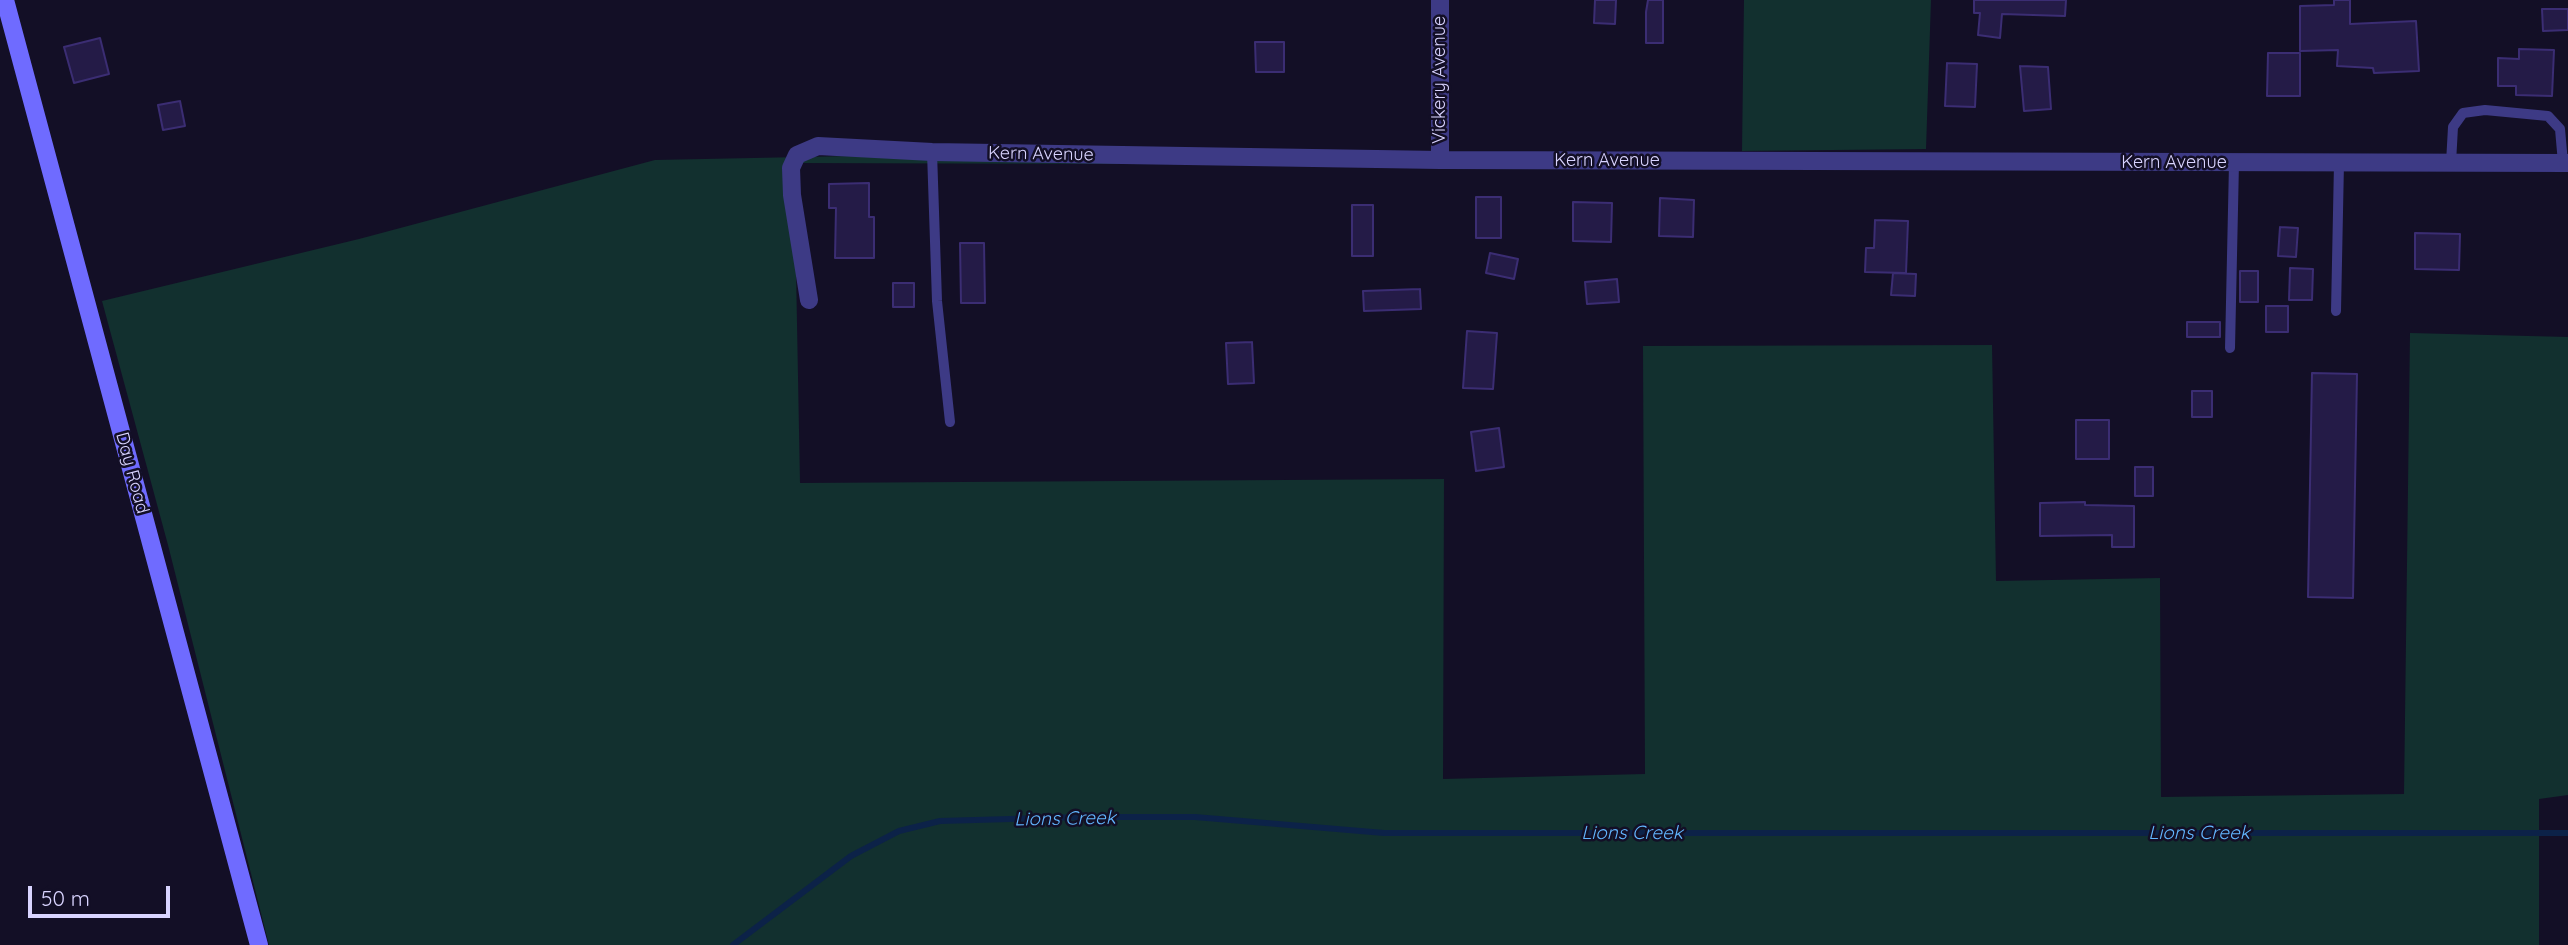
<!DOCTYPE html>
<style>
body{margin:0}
#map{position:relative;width:2568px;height:945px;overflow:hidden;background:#130f26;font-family:Quicksand,sans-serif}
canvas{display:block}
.scale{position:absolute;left:28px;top:886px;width:142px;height:32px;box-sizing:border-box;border:4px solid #d9d4ff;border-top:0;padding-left:9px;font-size:21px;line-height:24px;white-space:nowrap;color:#d9d4ff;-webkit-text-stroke:5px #130f26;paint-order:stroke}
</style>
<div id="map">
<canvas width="2568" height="945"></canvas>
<div class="scale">50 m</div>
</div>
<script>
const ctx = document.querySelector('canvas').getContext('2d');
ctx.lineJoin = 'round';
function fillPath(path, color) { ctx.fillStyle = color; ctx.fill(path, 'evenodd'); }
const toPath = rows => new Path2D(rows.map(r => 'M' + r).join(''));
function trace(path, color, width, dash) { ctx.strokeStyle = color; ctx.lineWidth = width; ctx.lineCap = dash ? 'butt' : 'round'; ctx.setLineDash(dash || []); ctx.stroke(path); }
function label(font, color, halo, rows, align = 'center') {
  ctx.font = font + ' Quicksand,sans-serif'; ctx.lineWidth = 5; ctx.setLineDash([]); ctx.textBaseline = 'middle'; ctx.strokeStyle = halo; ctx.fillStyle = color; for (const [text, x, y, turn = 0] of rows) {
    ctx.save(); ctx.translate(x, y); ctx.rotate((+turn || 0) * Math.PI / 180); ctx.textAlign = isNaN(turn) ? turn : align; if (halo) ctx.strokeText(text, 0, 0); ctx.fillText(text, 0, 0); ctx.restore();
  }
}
const green = toPath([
 [1744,0,1931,0,1926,149,1742,151],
 [900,155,1440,165,794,163,800,483,1444,479,1443,779,1645,774,1643,346,1992,345,1996,581,2160,578,2161,797,2404,794,2410,333,2568,337,2568,795,2539,799,2539,945,269,945,168,545,102,301,359,239,655,160]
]);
const stream = toPath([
 [733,945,851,856,899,831,940,821,1081,817,1195,817,1384,833,2568,833]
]);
const building = toPath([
 [1595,0,1616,0,1615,24,1594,23,1595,0],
 [1648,0,1663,0,1663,43,1646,43,1646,12,1648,0],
 [1974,0,2066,0,2065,16,2002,14,2000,38,1978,35,1980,13,1974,13,1974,0],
 [2334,0,2350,0,2350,24,2416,21,2419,71,2374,73,2373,68,2337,66,2338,50,2300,51,2300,6,2334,5,2334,0],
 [2542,9,2568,9,2568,30,2543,31,2542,9],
 [100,38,109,74,74,83,64,47,100,38],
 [1255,42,1284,42,1284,72,1256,72,1255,42],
 [2519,49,2554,50,2552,96,2516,95,2516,86,2498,86,2498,58,2519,59,2519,49],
 [2268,53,2300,53,2300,96,2267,96,2268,53],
 [1947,63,1977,64,1975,107,1945,106,1947,63],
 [2020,66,2048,67,2051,109,2024,111,2020,66],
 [180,101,185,126,163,130,158,105,180,101],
 [869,183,869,217,874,217,874,258,835,258,836,208,829,208,829,184,869,183],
 [1476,197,1501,197,1501,238,1476,238,1476,197],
 [1660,198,1694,200,1693,237,1659,236,1660,198],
 [1573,202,1612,203,1611,242,1573,241,1573,202],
 [1352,205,1373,205,1373,256,1352,256,1352,205],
 [1875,220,1908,221,1906,273,1865,272,1866,248,1874,248,1875,220],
 [2280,227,2298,228,2296,257,2278,256,2280,227],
 [2415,233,2460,234,2459,270,2415,269,2415,233],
 [960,243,984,243,985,303,961,303,960,243],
 [1490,253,1518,259,1514,279,1486,273,1490,253],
 [2290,268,2313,269,2312,300,2289,300,2290,268],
 [2240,271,2258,271,2258,302,2240,302,2240,271],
 [1893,273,1916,274,1915,296,1891,295,1893,273],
 [1617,279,1619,302,1587,304,1585,282,1617,279],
 [893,283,914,283,914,307,893,307,893,283],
 [1420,289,1421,309,1364,311,1363,291,1420,289],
 [2266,306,2288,306,2288,332,2266,332,2266,306],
 [2187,322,2220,322,2220,337,2187,337,2187,322],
 [1467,331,1497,333,1493,389,1463,388,1467,331],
 [1252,342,1254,383,1228,384,1226,343,1252,342],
 [2312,373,2357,374,2353,598,2308,597,2312,373],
 [2192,391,2212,391,2212,417,2192,417,2192,391],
 [2076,420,2109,420,2109,459,2076,459,2076,420],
 [1499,428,1504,467,1476,471,1471,432,1499,428],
 [2135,467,2153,467,2153,496,2135,496,2135,467],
 [2085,502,2085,505,2134,506,2134,547,2112,547,2112,535,2040,536,2040,503,2085,502]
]);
const lane = toPath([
 [932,152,937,301,950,422],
 [2451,163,2453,127,2463,113,2485,110,2548,116,2560,129,2563,163],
 [2336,311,2339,163],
 [2230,348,2234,163]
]);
const street = toPath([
 [1440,0,1440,160],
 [809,300,792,195,791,168,797,155,818,146,932,152,1440,160,2568,163]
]);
const secondary = toPath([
 [5,0,259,945]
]);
const streetNames = [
 ["Vickery Avenue",1440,80,-90],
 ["Kern Avenue",1041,154,1],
 ["Kern Avenue",1607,161],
 ["Kern Avenue",2174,163],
 ["Day Road",132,473,75]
];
const waterNames = [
 ["Lions Creek",1065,819,-1],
 ["Lions Creek",1632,833],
 ["Lions Creek",2199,833]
];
fillPath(green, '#12302f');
trace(stream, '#0c2248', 6);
fillPath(building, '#241b47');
trace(building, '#3b2d73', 2);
trace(lane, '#3d3a85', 10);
trace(street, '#3d3a85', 18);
trace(secondary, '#6f6bff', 18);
label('18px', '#d9d4ff', '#130f26', streetNames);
label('italic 19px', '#62b6ff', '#130f26', waterNames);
</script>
